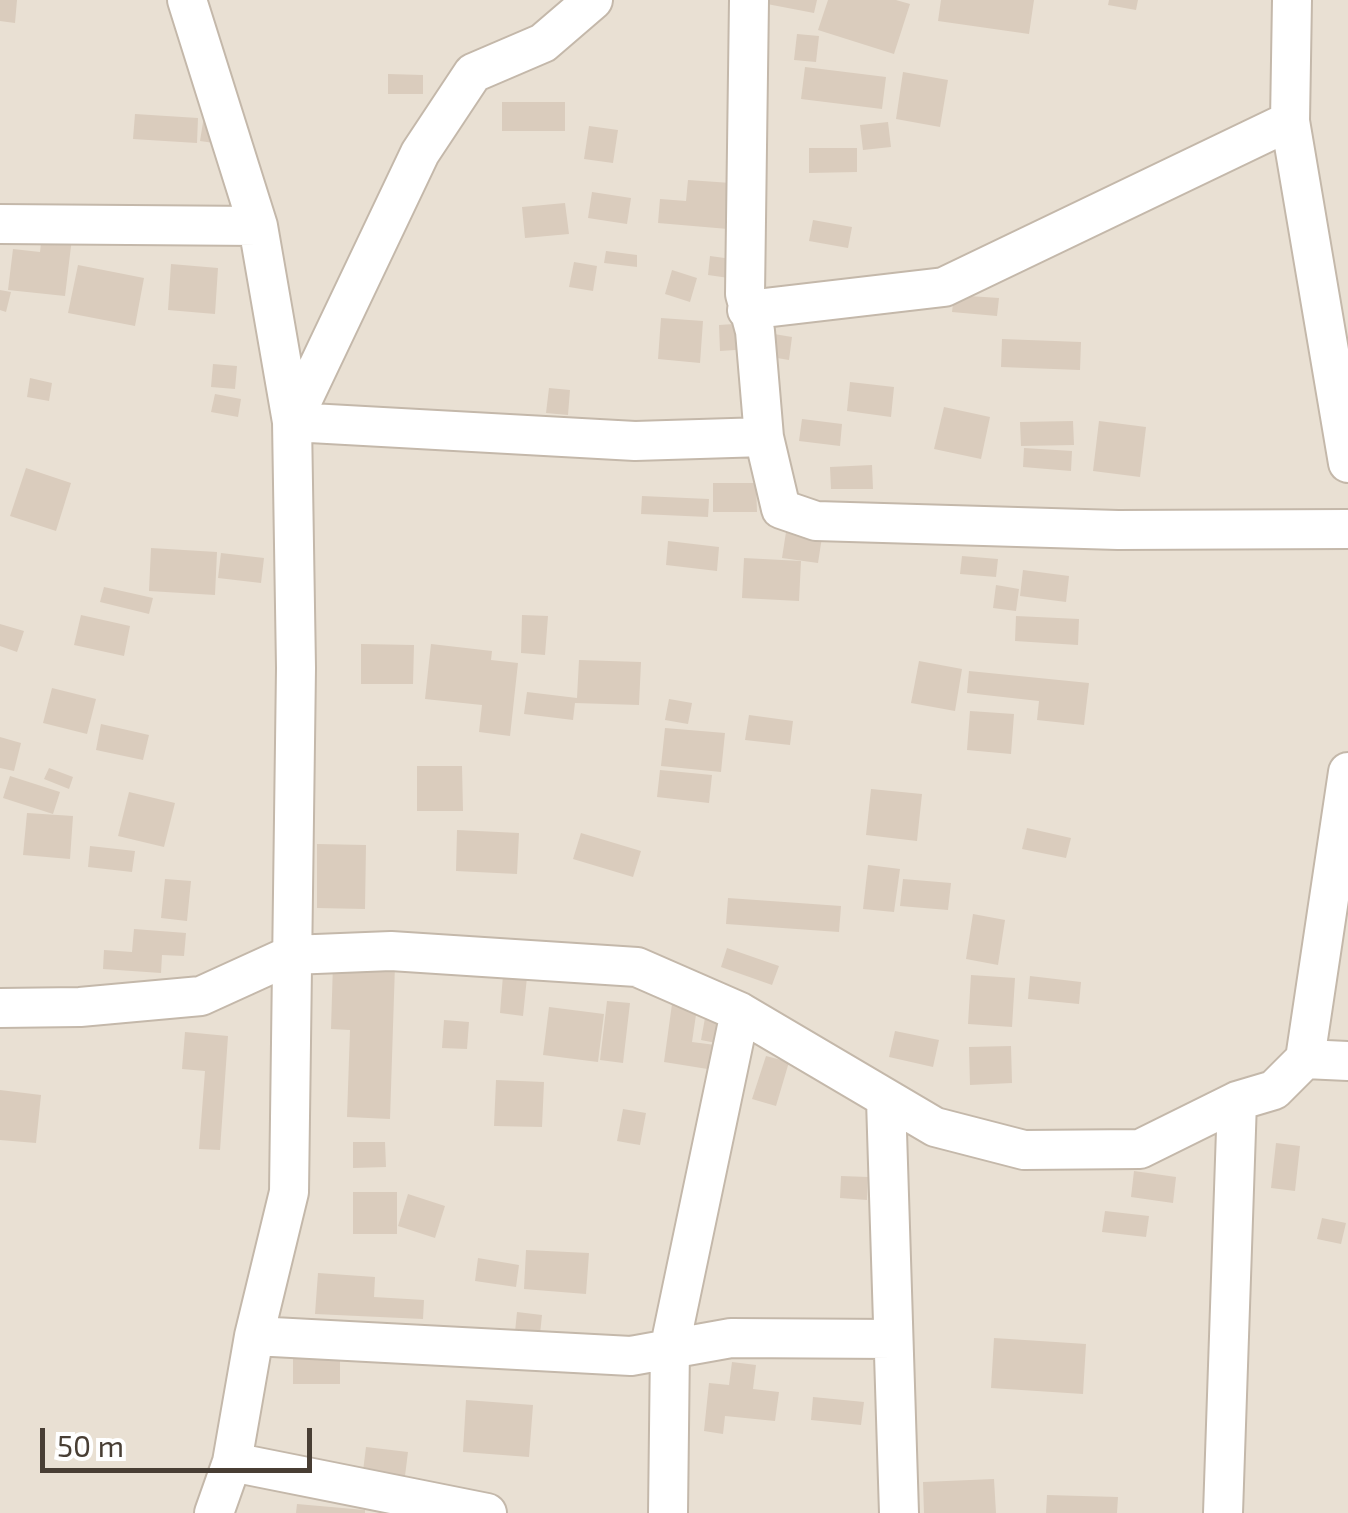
<!DOCTYPE html>
<style>
body{margin:0}
#map{position:relative;width:1348px;height:1513px;overflow:hidden;background:#f4efe6;font-family:"Exo 2",sans-serif}
canvas{display:block}
.scale{position:absolute;left:40px;top:1428px;width:272px;height:45px;box-sizing:border-box;border:5px solid #483e34;border-top:0;padding-left:12px;font-size:30px;line-height:35px;white-space:nowrap;color:#483e34;-webkit-text-stroke:8px #fff;paint-order:stroke}
</style>
<div id="map">
<canvas width="1348" height="1513"></canvas>
<div class="scale">50 m</div>
</div>
<script>
const ctx = document.querySelector('canvas').getContext('2d');
ctx.lineJoin = 'round';
function fillPath(path, color) { ctx.fillStyle = color; ctx.fill(path, 'evenodd'); }
const toPath = rows => new Path2D(rows.map(r => 'M' + r).join(''));
function trace(path, color, width, dash) { ctx.strokeStyle = color; ctx.lineWidth = width; ctx.lineCap = dash ? 'butt' : 'round'; ctx.setLineDash(dash || []); ctx.stroke(path); }
const residential = toPath([
 [0,0,1348,0,1348,1513,0,1513]
]);
const building = toPath([
 [0,0,17,0,15,23,0,21],
 [768,0,817,0,814,13,767,4],
 [828,0,896,0,910,4,894,54,818,30],
 [941,0,1034,0,1029,34,938,21],
 [1109,0,1138,0,1136,10,1108,5],
 [797,34,819,36,816,62,794,60],
 [805,67,886,77,882,109,801,99],
 [903,72,948,80,940,127,896,119],
 [388,74,423,75,423,94,388,94],
 [502,102,565,102,565,131,502,131],
 [135,114,198,118,197,143,133,139],
 [204,116,221,144,200,141],
 [888,122,891,147,863,150,860,125],
 [589,126,618,130,613,163,584,159],
 [809,148,857,148,857,172,809,173],
 [688,180,731,183,728,229,658,223,660,199,686,201],
 [592,192,631,198,627,224,588,218],
 [565,203,569,234,525,238,522,207],
 [813,220,852,227,848,248,809,241],
 [42,234,72,238,65,296,8,290,13,249,40,252],
 [606,251,637,255,637,267,604,263],
 [710,256,739,260,736,279,708,275],
 [574,262,597,266,593,291,569,287],
 [171,264,218,268,215,314,168,310],
 [78,265,144,278,135,326,68,313],
 [672,270,697,278,690,302,665,294],
 [0,290,11,292,6,312,0,310],
 [954,295,999,298,997,316,952,312],
 [661,318,703,321,700,363,658,359],
 [749,323,750,349,720,351,719,325],
 [768,333,792,337,789,360,765,356],
 [1002,339,1081,342,1080,370,1001,367],
 [213,364,237,366,235,389,211,387],
 [30,378,52,383,49,401,27,397],
 [850,382,894,387,891,417,847,411],
 [549,388,570,390,568,415,546,413],
 [215,394,241,399,238,417,211,412],
 [944,407,990,417,981,459,934,449],
 [802,419,842,424,840,446,799,441],
 [1073,421,1074,445,1021,446,1020,422],
 [1099,421,1146,427,1140,477,1093,471],
 [1024,448,1072,451,1071,471,1023,467],
 [872,465,873,489,831,489,830,467],
 [26,468,71,483,56,531,10,516],
 [713,483,756,483,757,512,713,512],
 [642,496,709,499,708,517,641,514],
 [788,519,824,524,818,563,782,558],
 [668,541,719,547,717,571,666,565],
 [151,548,217,552,215,595,149,591],
 [221,553,264,558,261,583,218,578],
 [962,556,998,559,996,577,960,574],
 [744,558,801,561,799,601,742,598],
 [1023,570,1069,576,1066,602,1020,596],
 [996,585,1019,589,1016,611,993,608],
 [104,587,153,598,149,614,100,602],
 [81,615,130,626,124,656,74,645],
 [522,615,548,616,545,655,521,653],
 [1016,616,1079,619,1078,645,1015,641],
 [0,624,24,631,17,652,0,646],
 [361,644,414,645,413,684,361,684],
 [431,644,492,651,491,660,518,663,510,736,479,732,482,705,425,699],
 [579,660,641,662,639,705,575,703,573,720,524,714,527,692,577,698],
 [919,661,962,669,955,711,911,703],
 [969,671,1089,683,1084,725,1037,720,1039,701,967,693],
 [52,688,96,699,87,734,43,723],
 [669,699,692,703,688,724,665,720],
 [970,711,1014,714,1011,754,967,750],
 [749,715,793,721,790,745,745,740],
 [101,724,149,735,143,760,96,750],
 [665,728,725,733,721,772,661,766],
 [0,737,21,743,14,771,0,768],
 [417,766,462,766,463,811,417,811],
 [49,768,73,777,69,789,44,779],
 [660,770,712,775,709,803,657,797],
 [10,776,60,792,53,814,3,798],
 [871,789,922,794,917,841,866,835],
 [129,792,175,803,164,847,118,836],
 [27,813,73,816,70,859,23,855],
 [1027,828,1071,838,1066,858,1022,849],
 [457,830,519,833,517,874,456,871],
 [581,833,641,851,633,877,573,859],
 [317,844,366,845,365,909,317,908],
 [90,846,135,851,132,872,88,867],
 [868,865,900,869,894,912,863,909],
 [165,879,191,881,187,921,161,918],
 [903,879,951,883,948,910,900,906],
 [728,898,841,906,839,932,726,924],
 [973,914,1005,920,998,965,966,959],
 [134,929,186,933,184,956,162,955,161,973,103,969,104,950,132,952],
 [727,948,779,966,772,985,721,967],
 [333,963,395,965,390,1119,347,1117,350,1030,331,1029],
 [503,975,527,977,523,1016,500,1013],
 [971,975,1015,978,1012,1027,968,1024],
 [1030,976,1081,982,1079,1004,1028,999],
 [607,1001,630,1003,623,1063,600,1060],
 [672,1004,697,1008,692,1042,723,1046,720,1071,664,1062],
 [549,1007,604,1014,598,1062,543,1055],
 [705,1018,730,1023,726,1045,701,1040],
 [444,1020,469,1022,467,1049,442,1048],
 [895,1031,939,1040,933,1067,889,1057],
 [185,1032,228,1036,220,1150,199,1149,205,1071,182,1069],
 [1011,1046,1012,1083,970,1085,969,1047],
 [766,1056,789,1062,776,1106,752,1099],
 [496,1080,544,1082,542,1127,494,1126],
 [0,1090,41,1095,36,1143,0,1140],
 [623,1109,646,1113,640,1145,617,1141],
 [353,1142,385,1142,386,1167,353,1168],
 [1276,1143,1300,1146,1295,1191,1271,1188],
 [1134,1171,1176,1177,1173,1203,1131,1197],
 [841,1176,868,1177,867,1200,840,1198],
 [353,1192,397,1192,397,1234,353,1234],
 [408,1194,445,1206,435,1238,398,1226],
 [1105,1211,1149,1216,1146,1237,1102,1232],
 [1322,1218,1346,1223,1341,1244,1317,1239],
 [526,1250,589,1253,586,1294,524,1289],
 [478,1258,519,1265,516,1287,475,1281],
 [318,1273,375,1277,374,1297,424,1300,423,1319,315,1314],
 [517,1312,542,1315,540,1334,515,1332],
 [994,1338,1086,1344,1083,1394,991,1388],
 [293,1352,340,1352,340,1384,293,1384],
 [732,1362,756,1365,753,1389,779,1392,775,1421,725,1416,723,1434,704,1431,709,1383,729,1385],
 [813,1397,864,1402,861,1425,811,1420],
 [466,1400,533,1405,529,1457,463,1452],
 [366,1447,408,1452,405,1476,363,1471],
 [994,1479,996,1513,924,1513,923,1482],
 [1047,1495,1118,1497,1117,1513,1046,1513],
 [297,1504,365,1510,365,1513,296,1513]
]);
const street = toPath([
 [187,0,258,226,292,422,635,441,764,437],
 [749,0,745,294,755,331,764,437,781,509,816,521,1118,530,1348,529],
 [1292,0,1290,121,1348,463],
 [0,224,258,226],
 [747,310,944,287,1290,121],
 [0,1008,80,1007,201,996,291,955,391,951,637,967,740,1012,935,1127,1024,1150,1140,1149,1237,1101,1274,1090,1305,1059,1348,772],
 [1305,1059,1348,1061],
 [886,1100,899,1513],
 [254,1336,631,1356,731,1338,893,1339],
 [232,1462,487,1513],
 [214,1513,232,1462,254,1336,289,1192,296,668,292,422,420,153,473,73,543,43,593,0],
 [668,1513,670,1346,740,1012],
 [1223,1513,1237,1101]
]);
fillPath(residential, '#e9e0d3');
fillPath(building, '#daccbd');
trace(street, '#c4b8aa', 42);
trace(street, '#fff', 38);
</script>
